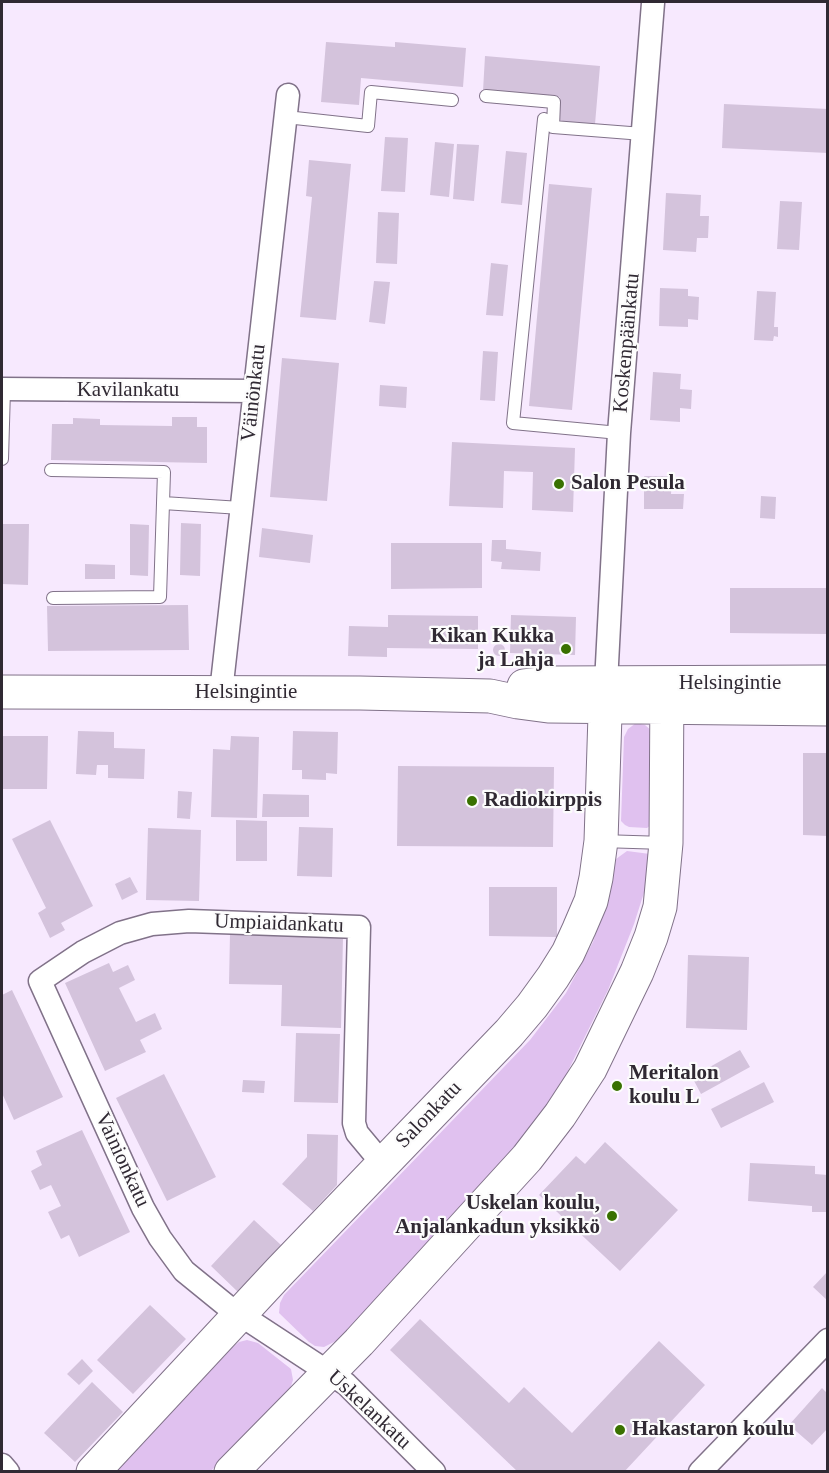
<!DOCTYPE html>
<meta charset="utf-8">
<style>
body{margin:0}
#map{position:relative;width:829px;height:1473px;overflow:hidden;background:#f7e9fe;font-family:Georgia,serif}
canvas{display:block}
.frame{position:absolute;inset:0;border:3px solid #302933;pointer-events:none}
</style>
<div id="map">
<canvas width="829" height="1473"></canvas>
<div class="frame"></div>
</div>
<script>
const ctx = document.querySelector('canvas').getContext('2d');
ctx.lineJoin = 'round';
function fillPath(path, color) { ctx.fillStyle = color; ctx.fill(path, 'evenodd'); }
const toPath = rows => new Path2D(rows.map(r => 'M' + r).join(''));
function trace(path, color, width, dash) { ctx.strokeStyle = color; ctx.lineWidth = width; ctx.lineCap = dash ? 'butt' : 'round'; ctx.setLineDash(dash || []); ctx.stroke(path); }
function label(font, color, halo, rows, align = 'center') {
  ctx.font = font + ' Georgia,serif'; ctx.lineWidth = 4.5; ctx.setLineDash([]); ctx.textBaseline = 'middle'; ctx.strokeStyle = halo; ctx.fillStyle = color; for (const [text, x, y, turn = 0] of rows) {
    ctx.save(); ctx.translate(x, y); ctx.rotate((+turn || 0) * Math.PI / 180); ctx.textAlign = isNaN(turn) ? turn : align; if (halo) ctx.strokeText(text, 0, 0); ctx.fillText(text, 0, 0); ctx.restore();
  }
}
const green = toPath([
 [636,723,645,725,653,732,651,825,647,828,629,827,625,825,621,821,624,737,628,729],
 [627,851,650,854,649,877,634,924,608,990,563,1081,538,1124,468,1205,338,1340,324,1347,315,1346,309,1342,279,1313,280,1303,284,1295,530,1040,566,993,593,942,608,896,616,859],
 [247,1340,258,1343,291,1369,293,1380,290,1389,211,1471,115,1472,233,1347,239,1342]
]);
const building = toPath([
 [326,42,395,47,395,42,466,48,463,87,361,78,359,105,321,102],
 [485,56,600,66,595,124,558,121,560,97,483,91],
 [724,104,828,109,828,153,722,148],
 [385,137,408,138,405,192,381,191],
 [435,142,454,144,449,197,430,195],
 [457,144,479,145,474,201,453,199],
 [506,151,527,153,522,205,501,203],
 [309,160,351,164,336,320,300,317,312,197,306,196],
 [549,184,592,188,572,410,529,406],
 [666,193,701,195,700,216,709,216,708,238,697,238,696,252,663,250],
 [780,201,802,202,799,250,777,249],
 [378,212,399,213,397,264,376,263],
 [491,263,508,265,503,316,486,315],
 [374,281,390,282,385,324,369,322],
 [660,288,688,289,688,296,699,297,698,320,688,319,688,327,659,326],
 [757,291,776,292,774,327,778,327,778,337,774,336,773,341,754,340],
 [483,351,498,352,495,401,480,400],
 [282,358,339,363,327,501,270,497],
 [653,372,681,374,680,389,692,390,691,409,680,408,680,422,650,420],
 [380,385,407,387,406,408,379,406],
 [172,417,197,417,197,427,207,427,207,463,51,460,52,424,73,424,73,418,100,419,100,425,172,426],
 [452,442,575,448,573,512,532,510,533,472,504,471,503,508,449,506],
 [644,476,672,476,671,494,684,494,683,509,644,509],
 [761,496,776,497,775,519,760,518],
 [181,523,201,524,200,576,180,575],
 [2,524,29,524,28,585,2,584],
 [130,524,149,525,148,576,130,575],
 [262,528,313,535,310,563,259,557],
 [492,540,506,540,506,549,541,552,540,571,501,569,502,562,491,561],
 [391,543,482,543,482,588,391,589],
 [85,564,115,565,115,579,85,579],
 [730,588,828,588,828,634,730,633],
 [188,605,189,650,48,651,47,606],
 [388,615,478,616,478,649,387,648,387,657,348,656,349,626,388,627],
 [511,615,576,617,575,655,510,653],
 '493 650a6 6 0 1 1 12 0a6 6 0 1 1-12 0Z',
 [78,731,114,732,114,748,145,749,144,779,108,778,108,765,97,765,96,775,76,774],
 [293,731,338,732,337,774,326,773,326,780,302,779,302,770,292,770],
 [2,736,48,736,47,789,2,789],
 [231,736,259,737,257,818,211,817,213,749,230,750],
 [803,753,828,753,828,836,803,835],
 [398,766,554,767,553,847,397,846],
 [178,791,192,792,190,819,177,818],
 [263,794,309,795,309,817,262,817],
 [50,820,93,906,61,923,65,930,50,938,38,913,46,908,12,839],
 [236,820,267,821,267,861,236,861],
 [299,827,333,828,332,877,297,876],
 [148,828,201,830,199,901,146,900],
 [130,877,138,892,122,900,115,884],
 [489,887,557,887,557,937,489,936],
 [230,934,343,937,341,1028,281,1026,282,985,229,984],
 [688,955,749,957,747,1030,686,1028],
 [109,963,113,972,128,965,135,980,119,988,136,1022,155,1013,162,1029,140,1040,146,1052,105,1071,65,983],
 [12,990,63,1097,14,1120,2,1093,2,995],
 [296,1033,340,1034,338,1103,294,1102],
 [740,1050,750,1067,701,1094,692,1077],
 [164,1074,216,1177,167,1201,116,1098],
 [243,1080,265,1081,264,1093,242,1092],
 [764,1082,774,1102,721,1128,711,1109],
 [82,1130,130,1232,79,1257,69,1235,61,1239,48,1212,61,1206,51,1185,40,1190,31,1171,42,1165,36,1151],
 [307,1134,338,1135,337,1185,313,1211,282,1184,307,1157],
 [605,1142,678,1210,620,1271,539,1195,576,1156,585,1164],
 [750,1163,815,1166,815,1174,828,1175,828,1212,812,1212,812,1206,748,1201],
 [254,1220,281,1245,238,1292,211,1266],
 [828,1271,828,1301,813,1287],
 [150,1305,186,1339,133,1394,97,1360],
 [420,1319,509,1403,524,1387,572,1433,659,1341,705,1385,624,1472,518,1472,390,1350],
 [82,1359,93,1371,79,1385,67,1374],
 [92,1382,123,1412,75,1462,44,1433],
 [822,1388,828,1394,828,1428,812,1445,789,1425]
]);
const service = toPath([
 [486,96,554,102,553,127,643,134],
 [286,117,368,126,371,92,452,100],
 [544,119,513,423,619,433],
 [2,459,4,389],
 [51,470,164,472,163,503],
 [53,598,160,597,163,503,241,508],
 [601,841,665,843]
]);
const minor = toPath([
 [2,389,254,391],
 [606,683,619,433,653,3],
 [221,692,288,95],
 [382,1163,357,1133,354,1123,359,927,189,921,152,924,120,933,83,952,40,981,143,1208,160,1238,184,1271,227,1306,346,1384,434,1472],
 [2,1465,8,1472],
 [700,1472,828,1340]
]);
const secondary = toPath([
 [524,686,549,683,828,682],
 [2,692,360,693,490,696,518,702,548,706,828,709],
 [93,1472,280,1271,509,1033,532,1006,553,977,568,953,579,929,591,901,596,878,601,841,606,683],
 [231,1472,359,1342,527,1158,560,1115,590,1069,637,972,651,937,660,907,666,843,667,683]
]);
const markers = [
 [559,484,6,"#397100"],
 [566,649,6,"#397100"],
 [472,801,6,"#397100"],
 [617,1086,6,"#397100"],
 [612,1216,6,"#397100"],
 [620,1430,6,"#397100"]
];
const streetNames = [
 ["Koskenpäänkatu",627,343,-85],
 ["Kavilankatu",128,390],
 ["Väinönkatu",254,393,-84],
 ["Helsingintie",730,683],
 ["Helsingintie",246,692],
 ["Umpiaidankatu",279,924,2],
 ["Salonkatu",429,1115,-46],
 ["Vainionkatu",122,1160,65],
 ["Uskelankatu",369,1410,43]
];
const poiNames = [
 ["Salon Pesula",571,484],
 ["Kikan Kukka",554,637,"right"],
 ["ja Lahja",554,661,"right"],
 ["Radiokirppis",484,801],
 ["Meritalon",629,1074],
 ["koulu L",629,1098],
 ["Uskelan koulu,",600,1204,"right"],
 ["Anjalankadun yksikkö",600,1228,"right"],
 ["Hakastaron koulu",632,1430]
];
fillPath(green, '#e0c1ef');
fillPath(building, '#d4c3dc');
trace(service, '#817289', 14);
trace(minor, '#817289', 25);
trace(secondary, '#817289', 35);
trace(service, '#fff', 12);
trace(minor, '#fff', 22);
trace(secondary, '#fff', 33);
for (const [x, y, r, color] of markers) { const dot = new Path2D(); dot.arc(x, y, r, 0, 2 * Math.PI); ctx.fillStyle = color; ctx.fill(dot); trace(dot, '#fcfcfc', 2); }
label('21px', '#302933', '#fcfcfc', streetNames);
label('bold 21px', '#302933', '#fcfcfc', poiNames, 'left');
</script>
